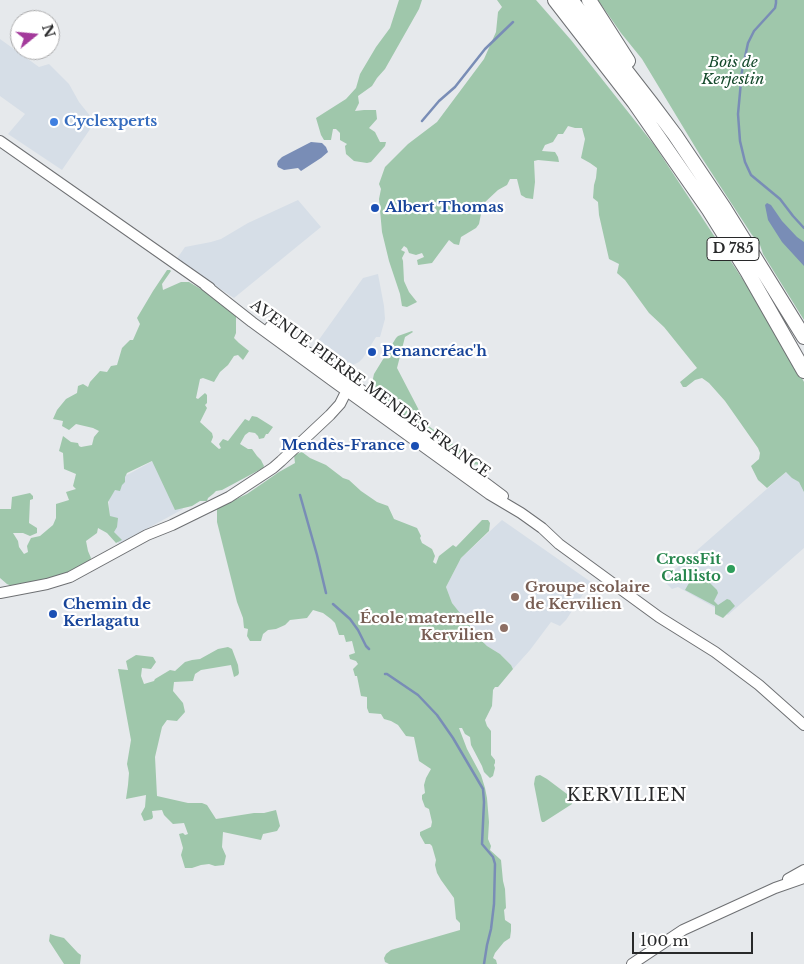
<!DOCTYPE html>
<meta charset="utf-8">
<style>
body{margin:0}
#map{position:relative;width:804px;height:964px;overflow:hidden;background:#e6e9ec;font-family:"Libre Baskerville",serif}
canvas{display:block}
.north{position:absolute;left:10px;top:10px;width:50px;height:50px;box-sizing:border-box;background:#fff;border:1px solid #a9a9aa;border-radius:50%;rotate:73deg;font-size:14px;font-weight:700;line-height:20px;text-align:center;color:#28292a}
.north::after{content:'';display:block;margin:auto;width:18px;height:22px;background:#a33a9b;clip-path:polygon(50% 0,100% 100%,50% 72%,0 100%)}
.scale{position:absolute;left:632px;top:932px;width:121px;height:22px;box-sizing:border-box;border:2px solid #28292a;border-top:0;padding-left:6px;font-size:15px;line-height:18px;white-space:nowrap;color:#28292a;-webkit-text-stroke:4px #fff;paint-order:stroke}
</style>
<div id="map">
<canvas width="804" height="964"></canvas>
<div class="north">N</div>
<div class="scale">100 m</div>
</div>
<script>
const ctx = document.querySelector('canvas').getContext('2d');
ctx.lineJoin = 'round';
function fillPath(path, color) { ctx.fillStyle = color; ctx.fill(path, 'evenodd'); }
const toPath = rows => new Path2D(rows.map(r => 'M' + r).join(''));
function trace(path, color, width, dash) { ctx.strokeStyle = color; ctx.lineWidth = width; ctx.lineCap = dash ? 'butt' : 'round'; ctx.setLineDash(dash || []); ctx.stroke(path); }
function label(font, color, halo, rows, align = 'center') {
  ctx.font = font + ' "Libre Baskerville",serif'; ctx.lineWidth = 4.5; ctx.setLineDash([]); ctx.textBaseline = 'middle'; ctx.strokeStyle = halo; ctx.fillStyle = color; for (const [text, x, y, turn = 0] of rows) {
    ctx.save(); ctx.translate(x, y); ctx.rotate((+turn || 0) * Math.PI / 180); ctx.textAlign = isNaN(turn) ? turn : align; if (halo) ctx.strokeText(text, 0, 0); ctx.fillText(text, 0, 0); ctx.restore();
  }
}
const built = toPath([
 [0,39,39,67,49,64,69,84,79,102,95,122,62,170,8,134,25,114,0,96],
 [298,200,321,227,234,298,176,260,185,247,211,242,221,239,248,223],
 [378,274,384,306,385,319,380,337,376,337,363,358,359,362,353,365,346,366,335,364,313,348,363,278],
 [160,457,183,509,119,544,110,532,109,500,122,471,127,475],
 [793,466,804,488,804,548,728,615,678,587,672,589,663,580],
 [502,520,591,582,566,620,560,626,551,622,530,650,513,669,511,665,500,654,487,646,468,627,452,603,446,587,461,558]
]);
const green = toPath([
 [399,0,422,0,419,9,385,69,377,78,372,86,358,96,359,103,355,111,364,110,376,110,377,119,369,128,375,132,380,142,386,142,385,146,371,162,367,163,354,161,346,154,345,146,347,144,340,140,340,133,336,129,333,129,331,140,324,140,321,135,316,118,346,99,356,88,360,74,376,47,390,28],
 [497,0,536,0,571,40,655,146,751,292,792,360,804,382,804,492,799,482,792,478,786,472,767,488,758,480,751,466,759,459,760,453,758,448,725,401,709,383,702,378,695,380,686,387,683,387,680,382,697,368,664,327,649,313,625,280,617,273,619,264,609,259,599,215,598,202,593,198,594,185,596,178,597,168,590,163,581,158,585,139,582,128,575,128,568,126,563,134,558,134,553,142,545,145,542,151,555,152,558,157,559,162,538,160,534,161,535,182,533,199,526,198,521,195,517,179,510,179,507,185,498,190,483,204,479,224,476,228,461,237,459,245,454,244,449,240,432,263,418,265,417,260,424,257,422,253,416,255,409,253,407,248,404,246,401,250,405,252,402,258,403,261,404,281,409,292,417,302,407,307,402,306,400,294,389,261,382,232,379,199,381,189,379,184,385,167,408,144,437,122,484,59,496,32,498,12,502,7],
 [598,0,804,0,804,320,763,254,760,245,755,238,752,235,700,155,642,59,621,33],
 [167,270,170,270,171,271,162,284,163,290,181,282,189,282,199,288,205,291,209,295,222,304,236,316,236,333,234,338,239,343,249,351,243,360,238,355,234,356,228,365,220,372,214,382,203,378,200,379,196,398,198,399,205,393,207,395,207,403,205,405,207,408,200,422,212,433,213,437,211,442,219,449,221,448,219,444,223,439,228,441,245,419,249,421,252,416,257,417,273,427,268,434,266,434,264,438,259,439,258,436,255,433,249,432,245,435,240,444,248,449,252,449,257,456,261,460,264,466,263,468,222,490,216,491,213,494,208,498,207,501,200,501,192,506,175,510,152,461,127,473,125,477,125,482,122,485,120,491,115,490,108,502,110,516,118,518,117,527,114,532,122,540,116,543,107,533,98,528,97,533,86,541,88,551,91,558,89,562,72,572,16,588,7,584,0,578,0,509,11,509,12,497,30,493,33,496,33,499,30,500,29,523,37,528,37,533,30,536,23,533,13,533,18,541,19,547,24,554,28,552,27,546,31,538,40,536,53,525,56,518,56,504,69,500,66,492,76,489,73,486,76,474,64,469,63,453,59,451,63,436,71,442,78,443,79,446,81,447,92,445,94,437,99,431,93,428,76,424,69,430,62,426,63,421,53,419,57,410,66,399,77,393,78,386,83,384,88,387,90,382,100,371,107,372,111,366,117,365,122,348,130,340,133,340,140,324,137,318,153,291],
 [412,331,413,332,405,337,397,368,423,418,430,427,481,465,471,464,459,456,448,449,440,438,431,434,412,420,410,420,377,396,373,389,372,383,374,374,396,338,398,336],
 [302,452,310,458,326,465,343,478,349,480,361,491,377,502,388,506,394,519,417,528,421,536,420,538,422,543,432,549,435,556,433,562,436,564,439,556,453,545,456,547,482,520,488,520,490,523,489,531,461,558,446,587,452,603,482,641,487,646,500,654,511,665,513,669,498,687,495,687,493,690,492,706,485,720,487,726,491,731,491,755,495,760,495,763,494,765,495,768,493,776,490,778,484,772,482,766,471,745,470,737,465,734,462,728,459,728,467,749,481,775,485,788,487,798,489,822,488,839,491,846,490,850,501,860,503,881,505,889,506,908,504,910,505,920,511,924,511,931,510,938,504,942,495,953,493,958,496,960,497,964,389,964,385,962,384,958,386,954,391,950,460,930,460,923,456,919,454,898,441,880,437,873,435,865,436,860,432,846,430,844,425,844,420,835,420,832,431,827,432,822,429,809,425,807,422,799,422,795,425,793,424,785,426,778,431,769,419,761,414,737,406,736,398,725,391,721,384,719,381,714,369,713,367,708,367,697,361,696,357,676,355,676,353,669,358,664,356,661,350,659,349,655,355,653,352,641,346,642,344,635,339,635,335,623,331,619,323,613,313,610,307,618,290,620,285,625,276,629,268,630,263,634,261,641,250,641,247,636,248,629,244,628,243,618,237,602,217,522,217,508,247,494,279,472,295,463,294,455],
 [705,578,717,590,718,593,714,601,718,605,727,599,730,600,735,606,723,618,715,614,715,606,685,590,689,583],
 [228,647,232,649,238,665,239,673,238,675,234,677,231,665,201,670,195,674,193,681,174,682,173,691,183,703,185,712,177,721,167,720,162,727,155,757,157,796,188,803,202,803,207,805,216,819,254,813,264,813,276,810,280,826,277,831,263,834,261,840,223,832,222,847,226,856,224,865,215,866,209,864,201,865,192,868,185,868,181,855,183,848,179,834,183,833,185,835,188,834,184,823,173,824,164,815,162,810,152,811,153,817,152,819,144,821,141,814,145,807,146,795,126,799,128,785,129,773,127,764,131,740,118,669,128,670,126,661,136,655,153,657,156,662,151,669,142,668,141,676,144,684,154,681,155,679,170,670,175,671,185,662,192,660,200,659,218,649],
 [540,775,547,779,571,797,573,800,572,804,544,822,542,822,541,820,534,784,535,778,536,776],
 [50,934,56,936,64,938,78,953,81,955,80,964,64,964,49,941]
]);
const water = toPath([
 [311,142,322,143,326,147,328,152,321,158,301,171,298,168,284,170,278,167,277,164,278,161,282,157],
 [767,203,771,205,782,221,797,237,804,242,804,266,782,242,768,220,765,205]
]);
const stream = toPath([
 [776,0,776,3,775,8,754,31,748,43,742,71,738,114,740,141,745,162,751,175,780,199,793,216,804,228],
 [422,121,439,101,455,87,485,49,513,22],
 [300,495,317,555,326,593],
 [333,604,350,619,358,630,366,646,369,649],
 [385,674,387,674,418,695,437,715,453,738,483,789,484,802,482,844,493,857,495,864,494,904,491,929,487,945,484,964]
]);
const minor = toPath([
 [0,141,210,288],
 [205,285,252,322,334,382,489,494,521,513,542,528,559,544,659,617,715,652,759,685,804,725],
 [270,327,340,374,503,496],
 [0,593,47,584,70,577,147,535,172,525,229,497,273,468,281,461,330,415,340,404,349,386],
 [788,879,804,870],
 [632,964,683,930,775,888,804,878]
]);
const highway = toPath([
 [555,0,634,102,709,210,747,271,804,371],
 [571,0,651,103,675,135,724,208,804,337],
 [589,0,628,61]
]);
const markers = [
 [54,122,5,"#3f7fe0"],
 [375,208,5,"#1a4fb4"],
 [372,352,5,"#1a4fb4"],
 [415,446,5,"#1a4fb4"],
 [731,569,5,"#2e9e5b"],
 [515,597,5,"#8d6e63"],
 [53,614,5,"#1a4fb4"],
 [504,628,5,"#8d6e63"]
];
const shields = [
 [733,249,52]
];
const shieldNames = [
 ["D 785",733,249]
];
const parkNames = [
 ["Bois de",733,63],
 ["Kerjestin",733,80]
];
const shopNames = [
 ["Cyclexperts",64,122]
];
const transitNames = [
 ["Albert Thomas",385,208],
 ["Penancréac'h",382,352],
 ["Mendès-France",405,446,"right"],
 ["Chemin de",63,605],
 ["Kerlagatu",63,622]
];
const streetNames = [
 ["AVENUE PIERRE MENDÈS-FRANCE",370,389,36]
];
const leisureNames = [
 ["CrossFit",721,560],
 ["Callisto",721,577]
];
const educationNames = [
 ["Groupe scolaire",525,588],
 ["de Kervilien",525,605],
 ["École maternelle",494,619,"right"],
 ["Kervilien",494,636,"right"]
];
const quarterNames = [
 ["KERVILIEN",627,796]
];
fillPath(built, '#d6dee7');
fillPath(green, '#9fc7ab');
fillPath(water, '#798db6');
trace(stream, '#798db6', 2.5);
trace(minor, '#6e7073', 12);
trace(highway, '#6e7073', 16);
trace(minor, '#fff', 10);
trace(highway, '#fff', 14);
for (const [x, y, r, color] of markers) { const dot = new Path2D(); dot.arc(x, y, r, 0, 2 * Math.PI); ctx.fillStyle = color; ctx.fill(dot); trace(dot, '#fff', 2); }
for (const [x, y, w] of shields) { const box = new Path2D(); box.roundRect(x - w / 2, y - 11.5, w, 23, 4); ctx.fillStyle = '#fff'; ctx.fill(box); trace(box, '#28292a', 1); }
label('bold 14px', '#28292a', null, shieldNames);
label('italic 15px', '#154a2c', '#fff', parkNames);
label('bold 15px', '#366cbe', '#fff', shopNames, 'left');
label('bold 15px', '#164399', '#fff', transitNames, 'left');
label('15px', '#28292a', '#fff', streetNames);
label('bold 15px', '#27864d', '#fff', leisureNames, 'right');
label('bold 15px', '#785e54', '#fff', educationNames, 'left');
ctx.letterSpacing = '1px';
label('18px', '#28292a', '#fff', quarterNames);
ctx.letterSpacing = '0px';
</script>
